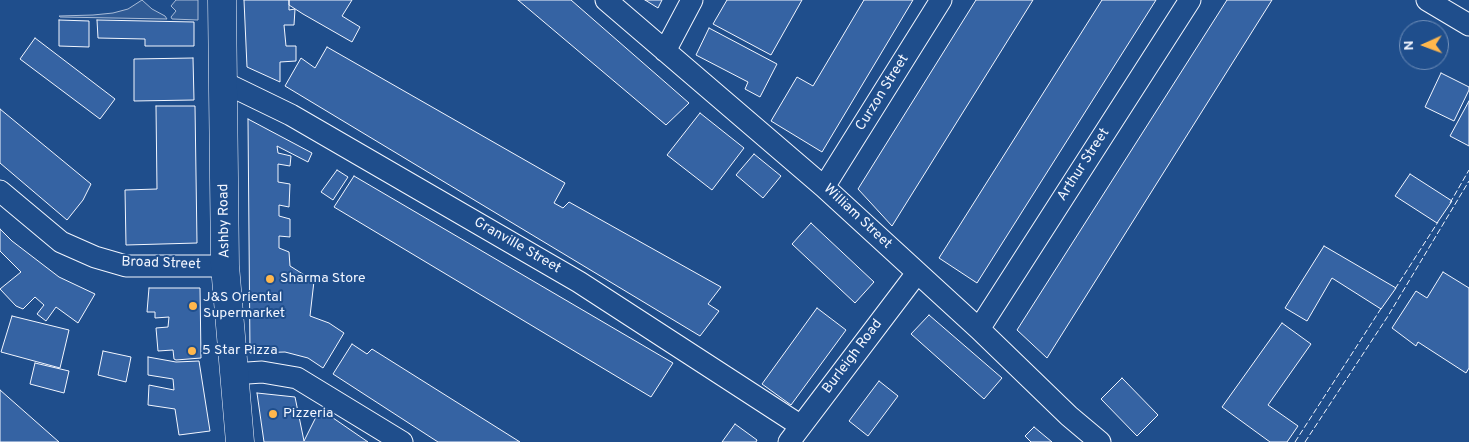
<!DOCTYPE html>
<style>
body{margin:0}
#map{position:relative;width:1469px;height:442px;overflow:hidden;background:#1f4e8c;font-family:Overpass,sans-serif}
canvas{display:block}
.north{position:absolute;left:1399px;top:20px;width:50px;height:50px;box-sizing:border-box;background:#1f4e8c;border:1px solid #7391ba;border-radius:50%;rotate:268deg;font-size:14px;font-weight:700;line-height:20px;text-align:center;color:#f2f6ff}
.north::after{content:'';display:block;margin:auto;width:18px;height:22px;background:#ffb74d;clip-path:polygon(50% 0,100% 100%,50% 72%,0 100%)}
</style>
<div id="map">
<canvas width="1469" height="442"></canvas>
<div class="north">N</div>
</div>
<script>
const ctx = document.querySelector('canvas').getContext('2d');
ctx.lineJoin = 'round';
function fillPath(path, color) { ctx.fillStyle = color; ctx.fill(path, 'evenodd'); }
const toPath = rows => new Path2D(rows.map(r => 'M' + r).join(''));
function trace(path, color, width, dash) { ctx.strokeStyle = color; ctx.lineWidth = width; ctx.lineCap = dash ? 'butt' : 'round'; ctx.setLineDash(dash || []); ctx.stroke(path); }
function label(font, color, halo, rows, align = 'center') {
  ctx.font = font + ' Overpass,sans-serif'; ctx.lineWidth = 4; ctx.setLineDash([]); ctx.textBaseline = 'middle'; ctx.strokeStyle = halo; ctx.fillStyle = color; for (const [text, x, y, turn = 0] of rows) {
    ctx.save(); ctx.translate(x, y); ctx.rotate((+turn || 0) * Math.PI / 180); ctx.textAlign = isNaN(turn) ? turn : align; if (halo) ctx.strokeText(text, 0, 0); ctx.fillText(text, 0, 0); ctx.restore();
  }
}
const green = toPath([
 [142,0,152,9,165,16,167,19,60,17,59,16,93,15,113,13,128,9,142,0],
 [176,0,198,0,198,20,172,19,171,17,176,11,171,6,176,0]
]);
const building = toPath([
 [244,0,289,0,289,10,295,9,294,25,284,25,286,46,296,46,296,61,280,62,280,82,247,67,244,0],
 [289,0,352,0,342,16,360,27,352,42,303,14,289,5,289,0],
 [518,0,571,0,689,103,666,125,518,0],
 [645,0,662,0,658,8,645,0],
 [727,0,802,0,771,55,713,24,727,0],
 [864,0,913,0,822,152,771,121,797,77,813,86,864,0],
 [976,0,1033,0,892,226,858,189,976,0],
 [1102,0,1156,0,977,283,939,258,1102,0],
 [1227,0,1272,0,1047,358,1017,330,1227,0],
 [59,20,89,21,89,47,59,46,59,20],
 [97,20,194,22,194,46,145,46,145,39,98,38,97,20],
 [709,28,777,64,760,97,745,89,748,82,696,55,709,28],
 [35,38,115,99,100,119,20,59,35,38],
 [327,47,565,183,554,203,563,208,569,202,721,287,708,304,719,311,700,336,285,86,301,58,315,68,327,47],
 [193,58,194,100,134,101,134,59,193,58],
 [1441,73,1469,87,1469,90,1454,121,1425,107,1441,73],
 [1469,101,1469,146,1450,136,1469,101],
 [156,106,195,106,197,243,126,245,125,190,157,189,156,106],
 [0,109,91,184,83,200,67,220,0,163,0,109],
 [700,113,744,148,712,190,667,155,700,113],
 [248,119,312,153,308,162,277,146,278,153,291,156,290,166,278,164,278,182,290,184,289,207,279,205,279,216,290,219,290,237,279,236,279,248,289,252,290,266,314,281,310,316,329,323,344,333,323,368,308,358,285,352,250,353,248,119],
 [754,154,781,176,763,198,736,175,754,154],
 [337,170,348,177,333,200,321,192,337,170],
 [1410,174,1452,201,1437,223,1395,196,1410,174],
 [354,176,673,363,651,397,334,207,354,176],
 [811,223,874,282,855,303,792,244,811,223],
 [0,229,12,241,59,277,95,294,78,323,56,307,46,321,37,314,44,305,35,297,23,309,16,306,0,289,21,272,0,251,0,229],
 [1324,246,1396,288,1381,309,1332,278,1307,321,1285,308,1324,246],
 [1443,272,1469,288,1469,368,1466,373,1418,342,1416,346,1392,328,1416,291,1427,298,1443,272],
 [149,288,200,288,201,358,176,360,174,359,173,350,158,351,156,328,168,327,169,317,155,318,155,312,147,312,149,288],
 [817,308,846,330,791,405,762,384,817,308],
 [929,315,1002,378,984,399,911,334,929,315],
 [12,316,69,330,60,368,1,352,12,316],
 [1282,323,1311,344,1268,405,1298,426,1287,442,1270,442,1222,407,1282,323],
 [352,344,367,354,372,349,520,442,438,442,333,374,352,344],
 [103,351,131,357,126,382,98,375,103,351],
 [148,357,176,362,199,361,210,431,179,435,175,409,148,405,149,385,174,390,173,379,148,375,148,357],
 [35,363,69,371,64,393,30,384,35,363],
 [1122,378,1158,415,1137,436,1101,399,1122,378],
 [879,381,898,396,868,436,849,421,879,381],
 [0,390,59,442,0,442,0,390],
 [257,393,295,397,304,441,320,409,368,442,264,442,257,393],
 [735,424,757,440,756,442,722,442,735,424],
 [1034,427,1052,442,1031,442,1025,436,1034,427]
]);
const minor = toPath([
 [606,0,824,187,979,329,1069,416,1100,442],
 [1427,0,1469,25],
 [665,51,692,0],
 [223,82,291,115,579,282,801,426],
 [824,187,941,0],
 [0,191,61,242,95,257,126,266,225,266],
 [979,329,1190,0],
 [233,374,262,372,297,378,402,442],
 [789,442,917,273]
]);
const primary = toPath([
 [222,0,225,266,240,442]
]);
const fence = toPath([
 [1450,203,1469,170],
 [1395,289,1438,222],
 [1295,442,1382,307],
 [1305,442,1388,316,1469,181]
]);
const markers = [
 [270,279,5,"#ffb74d"],
 [193,306,5,"#ffb74d"],
 [192,351,5,"#ffb74d"],
 [273,414,5,"#ffb74d"]
];
const streetNames = [
 ["Curzon Street",883,93,-58],
 ["Arthur Street",1084,165,-57],
 ["William Street",857,217,43],
 ["Ashby Road",225,221,-91],
 ["Granville Street",517,246,30],
 ["Broad Street",161,264,2],
 ["Burleigh Road",853,357,-53]
];
const poiNames = [
 ["Sharma Store",280,279],
 ["J&S Oriental",203,298],
 ["Supermarket",203,314],
 ["5 Star Pizza",202,351],
 ["Pizzeria",283,414]
];
fillPath(green, '#305b95');
trace(green, '#a8bbd7', 1);
fillPath(building, '#3563a3');
trace(building, '#f2f6ff', 1);
trace(minor, '#f2f6ff', 23);
trace(primary, '#f2f6ff', 29);
trace(minor, '#1f4e8c', 21);
trace(primary, '#1f4e8c', 28);
trace(fence, '#f2f6ff', 1, [6, 2.5]);
for (const [x, y, r, color] of markers) { const dot = new Path2D(); dot.arc(x, y, r, 0, 2 * Math.PI); ctx.fillStyle = color; ctx.fill(dot); trace(dot, '#1f4e8c', 2); }
label('14px', '#f2f6ff', '#1f4e8c', streetNames);
label('14px', '#f2f6ff', '#1f4e8c', poiNames, 'left');
</script>
